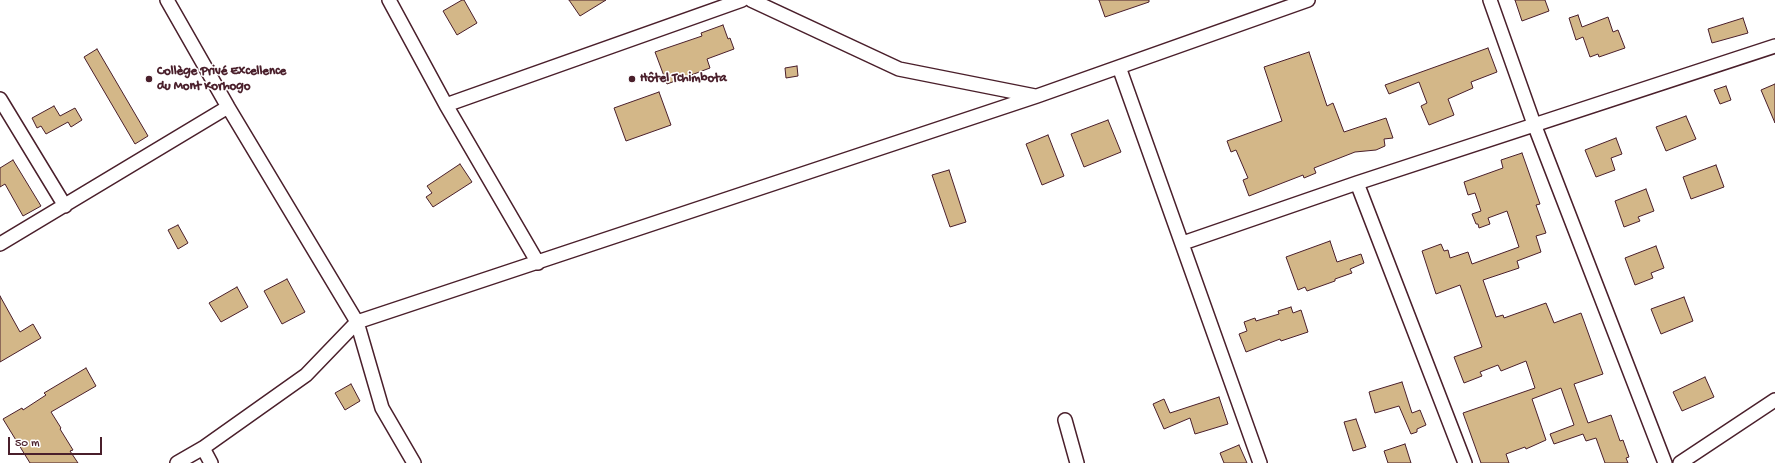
<!DOCTYPE html>
<meta charset="utf-8">
<style>
body{margin:0}
#map{position:relative;width:1775px;height:463px;overflow:hidden;background:#fff;font-family:"Gochi Hand",sans-serif}
canvas{display:block}
.scale{position:absolute;left:8px;top:437px;width:94px;height:18px;box-sizing:border-box;border:2px solid #4a1f2b;border-top:0;padding-left:5px;font-size:12px;line-height:14px;white-space:nowrap;color:#4a1f2b;-webkit-text-stroke:3px #fff;paint-order:stroke}
</style>
<div id="map">
<canvas width="1775" height="463"></canvas>
<div class="scale">50 m</div>
</div>
<script>
const ctx = document.querySelector('canvas').getContext('2d');
ctx.lineJoin = 'round';
function fillPath(path, color) { ctx.fillStyle = color; ctx.fill(path, 'evenodd'); }
const toPath = rows => new Path2D(rows.map(r => 'M' + r).join(''));
function trace(path, color, width, dash) { ctx.strokeStyle = color; ctx.lineWidth = width; ctx.lineCap = dash ? 'butt' : 'round'; ctx.setLineDash(dash || []); ctx.stroke(path); }
function label(font, color, halo, rows, align = 'center') {
  ctx.font = font + ' "Gochi Hand",sans-serif'; ctx.lineWidth = 3; ctx.setLineDash([]); ctx.textBaseline = 'middle'; ctx.strokeStyle = halo; ctx.fillStyle = color; for (const [text, x, y, turn = 0] of rows) {
    ctx.save(); ctx.translate(x, y); ctx.rotate((+turn || 0) * Math.PI / 180); ctx.textAlign = isNaN(turn) ? turn : align; if (halo) ctx.strokeText(text, 0, 0); ctx.fillText(text, 0, 0); ctx.restore();
  }
}
const building = toPath([
 [462,0,464,0,477,23,457,35,443,11,462,0],
 [569,0,606,0,580,16,569,0],
 [1099,0,1149,0,1149,2,1105,17,1099,0],
 [1515,0,1545,0,1549,11,1522,21,1515,0],
 [1578,15,1582,27,1608,17,1613,32,1618,30,1625,48,1599,57,1598,54,1590,57,1583,37,1576,40,1569,18,1578,15],
 [1743,18,1748,33,1712,43,1708,29,1743,18],
 [723,25,728,39,730,38,734,49,707,59,710,68,667,84,655,52,702,36,701,33,723,25],
 [1488,48,1497,72,1471,82,1473,88,1448,99,1454,115,1429,125,1421,106,1427,103,1419,82,1389,94,1385,85,1488,48],
 [97,49,148,136,135,144,84,57,97,49],
 [1309,52,1327,106,1333,103,1344,132,1386,118,1393,138,1384,139,1385,146,1376,150,1355,152,1314,168,1316,173,1304,178,1303,175,1249,196,1243,180,1248,178,1236,150,1231,152,1227,141,1282,121,1264,67,1309,52],
 [797,66,798,76,786,78,785,68,797,66],
 [1775,84,1775,123,1761,90,1775,84],
 [1726,86,1731,100,1720,104,1714,90,1726,86],
 [659,92,671,125,626,141,614,108,659,92],
 [54,106,60,116,75,108,82,120,71,127,68,122,46,134,41,126,37,128,32,118,54,106],
 [1686,116,1696,139,1666,151,1656,127,1686,116],
 [1108,120,1121,152,1084,167,1071,134,1108,120],
 [1048,135,1064,176,1042,185,1026,144,1048,135],
 [1616,138,1622,154,1611,158,1615,170,1596,177,1585,150,1616,138],
 [1522,153,1540,204,1536,205,1546,233,1536,236,1541,252,1517,261,1519,268,1483,280,1496,317,1503,315,1504,318,1546,303,1554,323,1581,313,1603,374,1574,384,1588,423,1611,415,1620,441,1623,440,1629,457,1626,458,1628,463,1605,463,1596,438,1586,441,1583,434,1554,444,1550,434,1574,425,1561,388,1532,399,1546,440,1526,449,1525,447,1506,454,1509,463,1481,463,1463,413,1535,388,1526,361,1501,371,1498,365,1480,372,1482,376,1464,383,1454,357,1482,347,1460,285,1436,294,1422,251,1441,244,1444,251,1448,250,1450,258,1468,252,1472,264,1519,247,1507,211,1488,218,1490,224,1479,228,1478,224,1476,224,1472,214,1481,211,1475,193,1468,195,1464,182,1503,168,1501,160,1522,153],
 [13,160,41,206,23,216,5,184,0,187,0,168,13,160],
 [460,164,472,182,433,207,426,197,432,193,427,186,460,164],
 [1716,165,1724,187,1691,199,1683,177,1716,165],
 [949,170,966,222,950,227,932,175,949,170],
 [1646,189,1654,211,1638,217,1640,221,1624,227,1615,201,1646,189],
 [178,225,188,243,178,249,168,230,178,225],
 [1330,241,1337,262,1361,254,1364,263,1350,269,1352,273,1335,279,1335,281,1307,291,1305,287,1298,290,1286,257,1330,241],
 [1656,246,1664,268,1651,273,1653,278,1635,285,1625,258,1656,246],
 [287,279,305,312,282,324,264,291,287,279],
 [237,287,248,307,221,322,209,303,237,287],
 [0,296,20,332,33,324,41,338,0,362,0,296],
 [1684,297,1693,321,1661,334,1651,309,1684,297],
 [1291,307,1293,313,1301,310,1308,332,1281,341,1280,339,1246,352,1239,334,1247,331,1244,322,1255,318,1256,321,1279,314,1278,311,1291,307],
 [86,368,96,386,51,412,61,428,60,429,73,450,70,451,78,463,30,463,3,419,22,408,23,410,46,395,44,393,86,368],
 [1705,377,1714,397,1682,411,1673,392,1705,377],
 [1402,382,1412,413,1420,410,1426,425,1417,429,1417,432,1411,434,1399,406,1375,413,1369,392,1402,382],
 [351,384,360,401,345,410,335,393,351,384],
 [1219,397,1228,424,1195,434,1190,418,1164,429,1153,404,1164,399,1170,413,1219,397],
 [1356,419,1366,447,1353,451,1344,422,1356,419],
 [1405,444,1411,463,1388,463,1384,451,1405,444],
 [1239,445,1247,463,1224,463,1220,453,1239,445]
]);
const street = toPath([
 [167,0,228,107,357,322,382,408,414,463],
 [389,0,446,105,538,263],
 [751,0,899,69,1035,96],
 [1490,0,1534,124,1665,463],
 [1119,67,1260,463],
 [0,99,65,206],
 [446,105,742,0],
 [1357,183,1465,463],
 [1183,243,1357,183,1775,46],
 [0,244,228,107],
 [1065,420,1077,463],
 [203,448,211,463],
 [177,463,203,448,306,375,357,322,1037,96,1308,0],
 [1680,463,1775,400]
]);
const markers = [
 [149,79,4,"#4a1f2b"],
 [632,79,4,"#4a1f2b"]
];
const poiNames = [
 ["Collège Privé Excellence",157,72],
 ["du Mont Korhogo",157,87],
 ["Hôtel Tchimbota",640,79]
];
fillPath(building, '#d3b788');
trace(building, '#4a1f2b', 1);
trace(street, '#4a1f2b', 16);
trace(street, '#fff', 13);
for (const [x, y, r, color] of markers) { const dot = new Path2D(); dot.arc(x, y, r, 0, 2 * Math.PI); ctx.fillStyle = color; ctx.fill(dot); trace(dot, '#fff', 1.5); }
label('bold 13px', '#4a1f2b', '#fff', poiNames, 'left');
</script>
